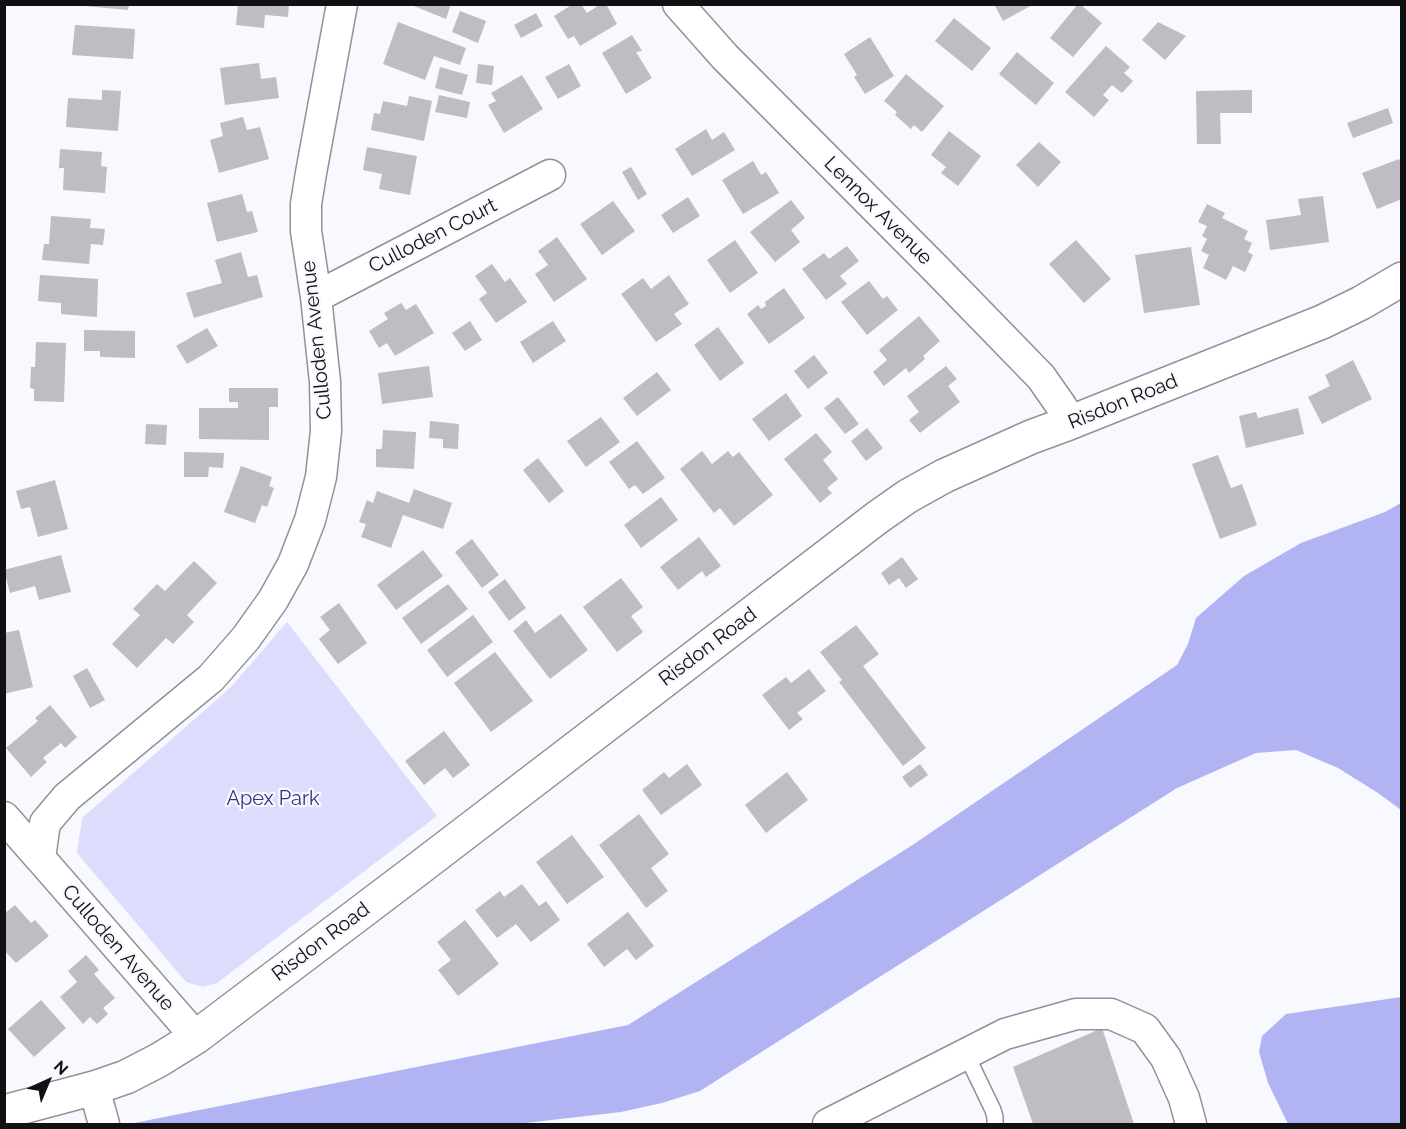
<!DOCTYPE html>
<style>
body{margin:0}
#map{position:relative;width:1406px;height:1129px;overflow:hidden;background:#f8f9ff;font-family:Raleway,sans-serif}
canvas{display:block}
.frame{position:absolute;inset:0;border:6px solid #111113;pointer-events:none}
.north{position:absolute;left:18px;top:1051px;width:60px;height:60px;-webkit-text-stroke:4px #f8f9ff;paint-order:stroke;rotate:44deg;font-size:16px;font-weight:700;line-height:24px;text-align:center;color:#111113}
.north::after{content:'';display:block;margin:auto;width:21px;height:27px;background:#111113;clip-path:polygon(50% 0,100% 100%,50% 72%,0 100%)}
</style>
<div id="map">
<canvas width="1406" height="1129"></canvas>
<div class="frame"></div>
<div class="north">N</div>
</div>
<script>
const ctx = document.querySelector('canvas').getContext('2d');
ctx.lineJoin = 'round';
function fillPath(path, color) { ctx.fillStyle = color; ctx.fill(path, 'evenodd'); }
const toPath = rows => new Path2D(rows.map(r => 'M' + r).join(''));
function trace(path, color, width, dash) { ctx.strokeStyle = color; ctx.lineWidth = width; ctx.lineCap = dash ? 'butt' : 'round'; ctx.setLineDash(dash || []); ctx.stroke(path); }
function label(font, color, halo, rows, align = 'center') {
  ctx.font = font + ' Raleway,sans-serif'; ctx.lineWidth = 4.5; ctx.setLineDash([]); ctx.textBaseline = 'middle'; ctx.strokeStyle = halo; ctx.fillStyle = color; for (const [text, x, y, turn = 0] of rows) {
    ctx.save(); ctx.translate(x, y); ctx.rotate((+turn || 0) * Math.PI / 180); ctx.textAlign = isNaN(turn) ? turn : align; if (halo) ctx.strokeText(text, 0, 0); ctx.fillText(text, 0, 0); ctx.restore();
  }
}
const green = toPath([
 [287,622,437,816,217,983,203,987,186,982,77,853,82,818,231,687]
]);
const water = toPath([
 [1401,503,1401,810,1378,793,1338,768,1296,750,1256,753,1177,788,700,1091,662,1103,621,1112,517,1124,129,1124,628,1025,914,844,1177,665,1188,644,1196,618,1244,576,1301,543,1385,512],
 [1401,997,1401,1124,1288,1124,1268,1083,1259,1052,1262,1036,1286,1014]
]);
const building = toPath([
 [238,4,289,4,288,17,265,15,264,28,236,25],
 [409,4,451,4,446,19],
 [573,4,581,4,587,13,601,4,606,4,617,24,580,46,574,36,568,39,554,16],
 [994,4,1034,4,1003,21],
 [1078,4,1080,4,1102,23,1073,57,1050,38],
 [85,5,129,5,128,10,85,6],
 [460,11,486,21,478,43,452,32],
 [536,13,543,26,521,38,514,25],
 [954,18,991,48,972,71,935,41],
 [398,22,466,48,460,65,434,56,425,80,383,64],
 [1158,22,1186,36,1165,60,1142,40],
 [75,25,135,29,133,59,72,55],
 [632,35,642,51,636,52,652,78,626,94,602,53],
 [870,37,894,76,865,94,854,77,857,75,844,54],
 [1106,46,1130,67,1124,73,1133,81,1122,93,1112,85,1103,95,1109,100,1094,117,1065,92],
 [1017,52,1054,83,1036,105,999,74],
 [259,63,261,79,276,77,279,98,225,105,220,68],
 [478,64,494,66,492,85,476,83],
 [569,64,581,86,558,99,545,77],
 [440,67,468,75,462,95,435,88],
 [906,74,944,106,922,132,914,125,911,129,895,115,897,112,884,101],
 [522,75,543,109,504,133,488,105,496,101,491,93],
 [102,90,121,91,118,131,66,127,68,98,102,100],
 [1252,90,1252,113,1220,113,1221,144,1197,144,1196,91],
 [439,95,470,102,467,118,435,112],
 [409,96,432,101,424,141,371,130,374,113,380,114,383,101,407,106],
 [1388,108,1393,123,1353,138,1347,123],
 [243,117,247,130,260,127,269,159,219,173,210,140,223,136,220,123],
 [706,129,712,140,724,132,735,150,692,176,675,149],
 [949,131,981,156,958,186,941,173,946,167,931,155],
 [1039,142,1061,162,1038,187,1016,165],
 [367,147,417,156,410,195,379,189,382,174,363,170],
 [60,149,102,152,101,166,107,167,105,193,63,190,64,168,59,168],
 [1399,159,1402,165,1402,199,1377,209,1362,173],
 [753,161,761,175,766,172,779,193,743,214,722,180],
 [631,167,647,194,638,200,622,172],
 [242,194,247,212,252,211,258,232,217,242,207,203],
 [1323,196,1329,242,1270,250,1266,220,1301,215,1298,199],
 [688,197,700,216,673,233,661,215],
 [791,200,805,218,791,230,800,242,775,262,750,232],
 [613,201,635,231,602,255,580,224],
 [1207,204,1225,213,1222,218,1248,231,1244,239,1252,243,1248,252,1253,255,1245,272,1233,266,1226,280,1203,268,1209,255,1201,251,1207,239,1202,236,1207,226,1198,222],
 [51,216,91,219,90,228,105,229,103,245,91,244,89,264,42,260,44,244,49,244],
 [557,237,587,279,554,302,535,274,548,265,538,251],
 [735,240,758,273,730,293,707,260],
 [1076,240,1111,279,1084,303,1049,264],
 [847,246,859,261,840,276,847,284,826,300,802,269,824,253,829,259],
 [1191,247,1200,305,1144,313,1135,255],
 [241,252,248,277,257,275,263,297,194,318,186,293,222,283,215,260],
 [492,264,505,282,510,278,527,302,496,323,479,299,487,293,475,276],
 [40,275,98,279,97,317,61,314,61,303,38,301],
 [669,275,689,304,674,314,682,324,656,342,621,294,643,278,651,289],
 [869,281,883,299,887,296,898,310,867,335,841,302],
 [784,288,805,318,769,344,747,314,758,305,761,309,766,306,765,302],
 [401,303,406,310,416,304,434,333,395,356,387,343,379,348,369,331,388,319,384,313],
 [919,316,940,341,923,356,925,359,909,373,906,368,884,386,873,372,887,360,879,350],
 [470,321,482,340,465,351,452,333],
 [553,321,566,341,533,363,520,342],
 [718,327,744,363,720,381,694,345],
 [207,328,218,346,187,364,176,346],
 [84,330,135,331,135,358,100,357,100,351,84,351],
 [36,342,66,343,64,402,34,401,34,389,30,388,31,367,35,367],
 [814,355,828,373,808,389,794,371],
 [1353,360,1372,399,1322,424,1308,397,1330,386,1325,375],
 [429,366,433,397,382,404,378,373],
 [946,366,957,379,948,386,960,402,920,433,909,420,919,412,907,396],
 [657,372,671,390,637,416,623,398],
 [229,388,278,388,278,407,269,407,269,440,199,439,199,408,238,408,238,402,229,402],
 [786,393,802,416,769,441,752,419],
 [838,397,859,424,845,434,824,408],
 [1298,408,1304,434,1246,448,1239,416,1256,412,1258,418],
 [601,417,620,442,586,467,567,441],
 [430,421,459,424,458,449,443,448,443,439,429,438],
 [146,424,167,425,166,445,145,444],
 [867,428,883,448,866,461,851,441],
 [383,430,416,432,414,469,376,467,376,449,382,449],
 [816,433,832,452,823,460,838,479,827,488,832,493,820,503,784,459],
 [637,441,665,478,643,494,635,485,629,489,609,462],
 [702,451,712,464,728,451,733,457,739,452,773,495,734,526,720,508,714,513,680,469],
 [184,452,224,453,223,468,209,467,208,477,184,477],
 [1218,455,1231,488,1242,484,1257,525,1220,539,1192,464],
 [538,458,564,491,549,503,523,470],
 [241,466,272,477,269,486,274,488,267,507,262,505,255,523,224,512],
 [55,480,68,529,38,537,30,507,21,509,16,491],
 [414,489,452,503,443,529,403,515,391,548,361,537,366,524,359,522,367,500,373,503,377,491,409,503],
 [661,497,678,520,641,548,624,525],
 [699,537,721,566,706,577,702,571,678,590,660,567],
 [472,539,499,575,482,588,455,552],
 [423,550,443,576,396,610,377,585],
 [61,555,71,592,39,600,35,586,10,593,4,570],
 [902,557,918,579,906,588,899,578,889,585,881,573],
 [194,561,217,583,187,615,194,622,173,644,166,638,137,668,112,644,140,615,133,609,157,584,165,591],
 [621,578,643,607,631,616,643,632,617,652,583,607],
 [505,579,526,608,509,621,488,592],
 [448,584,468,609,421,644,402,618],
 [339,603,367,643,338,664,319,639,330,630,320,617],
 [561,614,588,650,550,679,513,631,526,620,535,633],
 [473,615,493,642,447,677,427,650],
 [856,625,879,654,863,666,926,748,903,766,839,682,842,680,820,652],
 [19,630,33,687,4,694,4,633],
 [495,652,533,701,491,732,454,683],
 [87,668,105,700,90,708,73,676],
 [809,669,826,691,797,713,803,719,789,730,762,695,786,677,791,683],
 [50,705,77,737,65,748,61,743,43,758,47,762,31,777,6,748,38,721,35,718],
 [444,731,470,765,453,778,445,768,424,785,405,761],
 [687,764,702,785,661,815,642,790,664,772,669,778],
 [920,764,928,775,910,788,902,777],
 [787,772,808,800,766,833,745,805],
 [639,814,669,854,651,868,668,891,646,908,599,845],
 [572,835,604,877,567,904,536,862],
 [522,884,539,906,546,901,560,920,531,942,516,924,497,938,475,910,500,891,504,897],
 [15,905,31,923,35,920,49,936,16,963,4,950,4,914],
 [628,912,654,946,636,960,627,949,604,967,587,944],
 [465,920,499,964,458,996,438,970,451,960,437,942],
 [86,955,99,970,94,974,115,998,103,1008,108,1014,97,1024,90,1017,83,1024,60,997,77,982,68,971],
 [41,1000,66,1028,34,1057,8,1029],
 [1102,1028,1134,1124,1033,1124,1013,1067]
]);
const lane = toPath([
 [966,1054,993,1110,995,1117,995,1124]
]);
const street = toPath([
 [678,4,725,57,934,267,1041,377,1062,407,1069,423],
 [316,297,550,175],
 [4,817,40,858],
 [196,1037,40,858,45,823,67,797,211,678,246,638,273,600,293,564,310,520,321,477,326,431,325,382,316,297,306,231,306,204,311,173,342,4],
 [94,1088,104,1124],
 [828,1124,1005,1034,1076,1014,1111,1014,1145,1029,1166,1058,1184,1098,1191,1124]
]);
const secondary = toPath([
 [4,1112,94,1088,126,1077,159,1060,196,1037,418,869,878,517,908,496,944,476,1031,437,1069,423,1322,322,1361,303,1402,279]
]);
const streetNames = [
 ["Lennox Avenue",878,211,45],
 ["Culloden Court",433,236,-27],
 ["Culloden Avenue",317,340,-96],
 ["Risdon Road",1123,402,-22],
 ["Risdon Road",708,647,-37],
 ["Risdon Road",321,942,-37],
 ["Culloden Avenue",118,948,49]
];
const parkNames = [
 ["Apex Park",273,799]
];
fillPath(green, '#dcddfd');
fillPath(water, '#b2b3f2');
fillPath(building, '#bdbdc3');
trace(lane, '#919197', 18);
trace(street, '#919197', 33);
trace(secondary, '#919197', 36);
trace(lane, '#fff', 15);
trace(street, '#fff', 30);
trace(secondary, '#fff', 33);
label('20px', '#111113', '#f8f9ff', streetNames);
label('20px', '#3b2d86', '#f8f9ff', parkNames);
</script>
